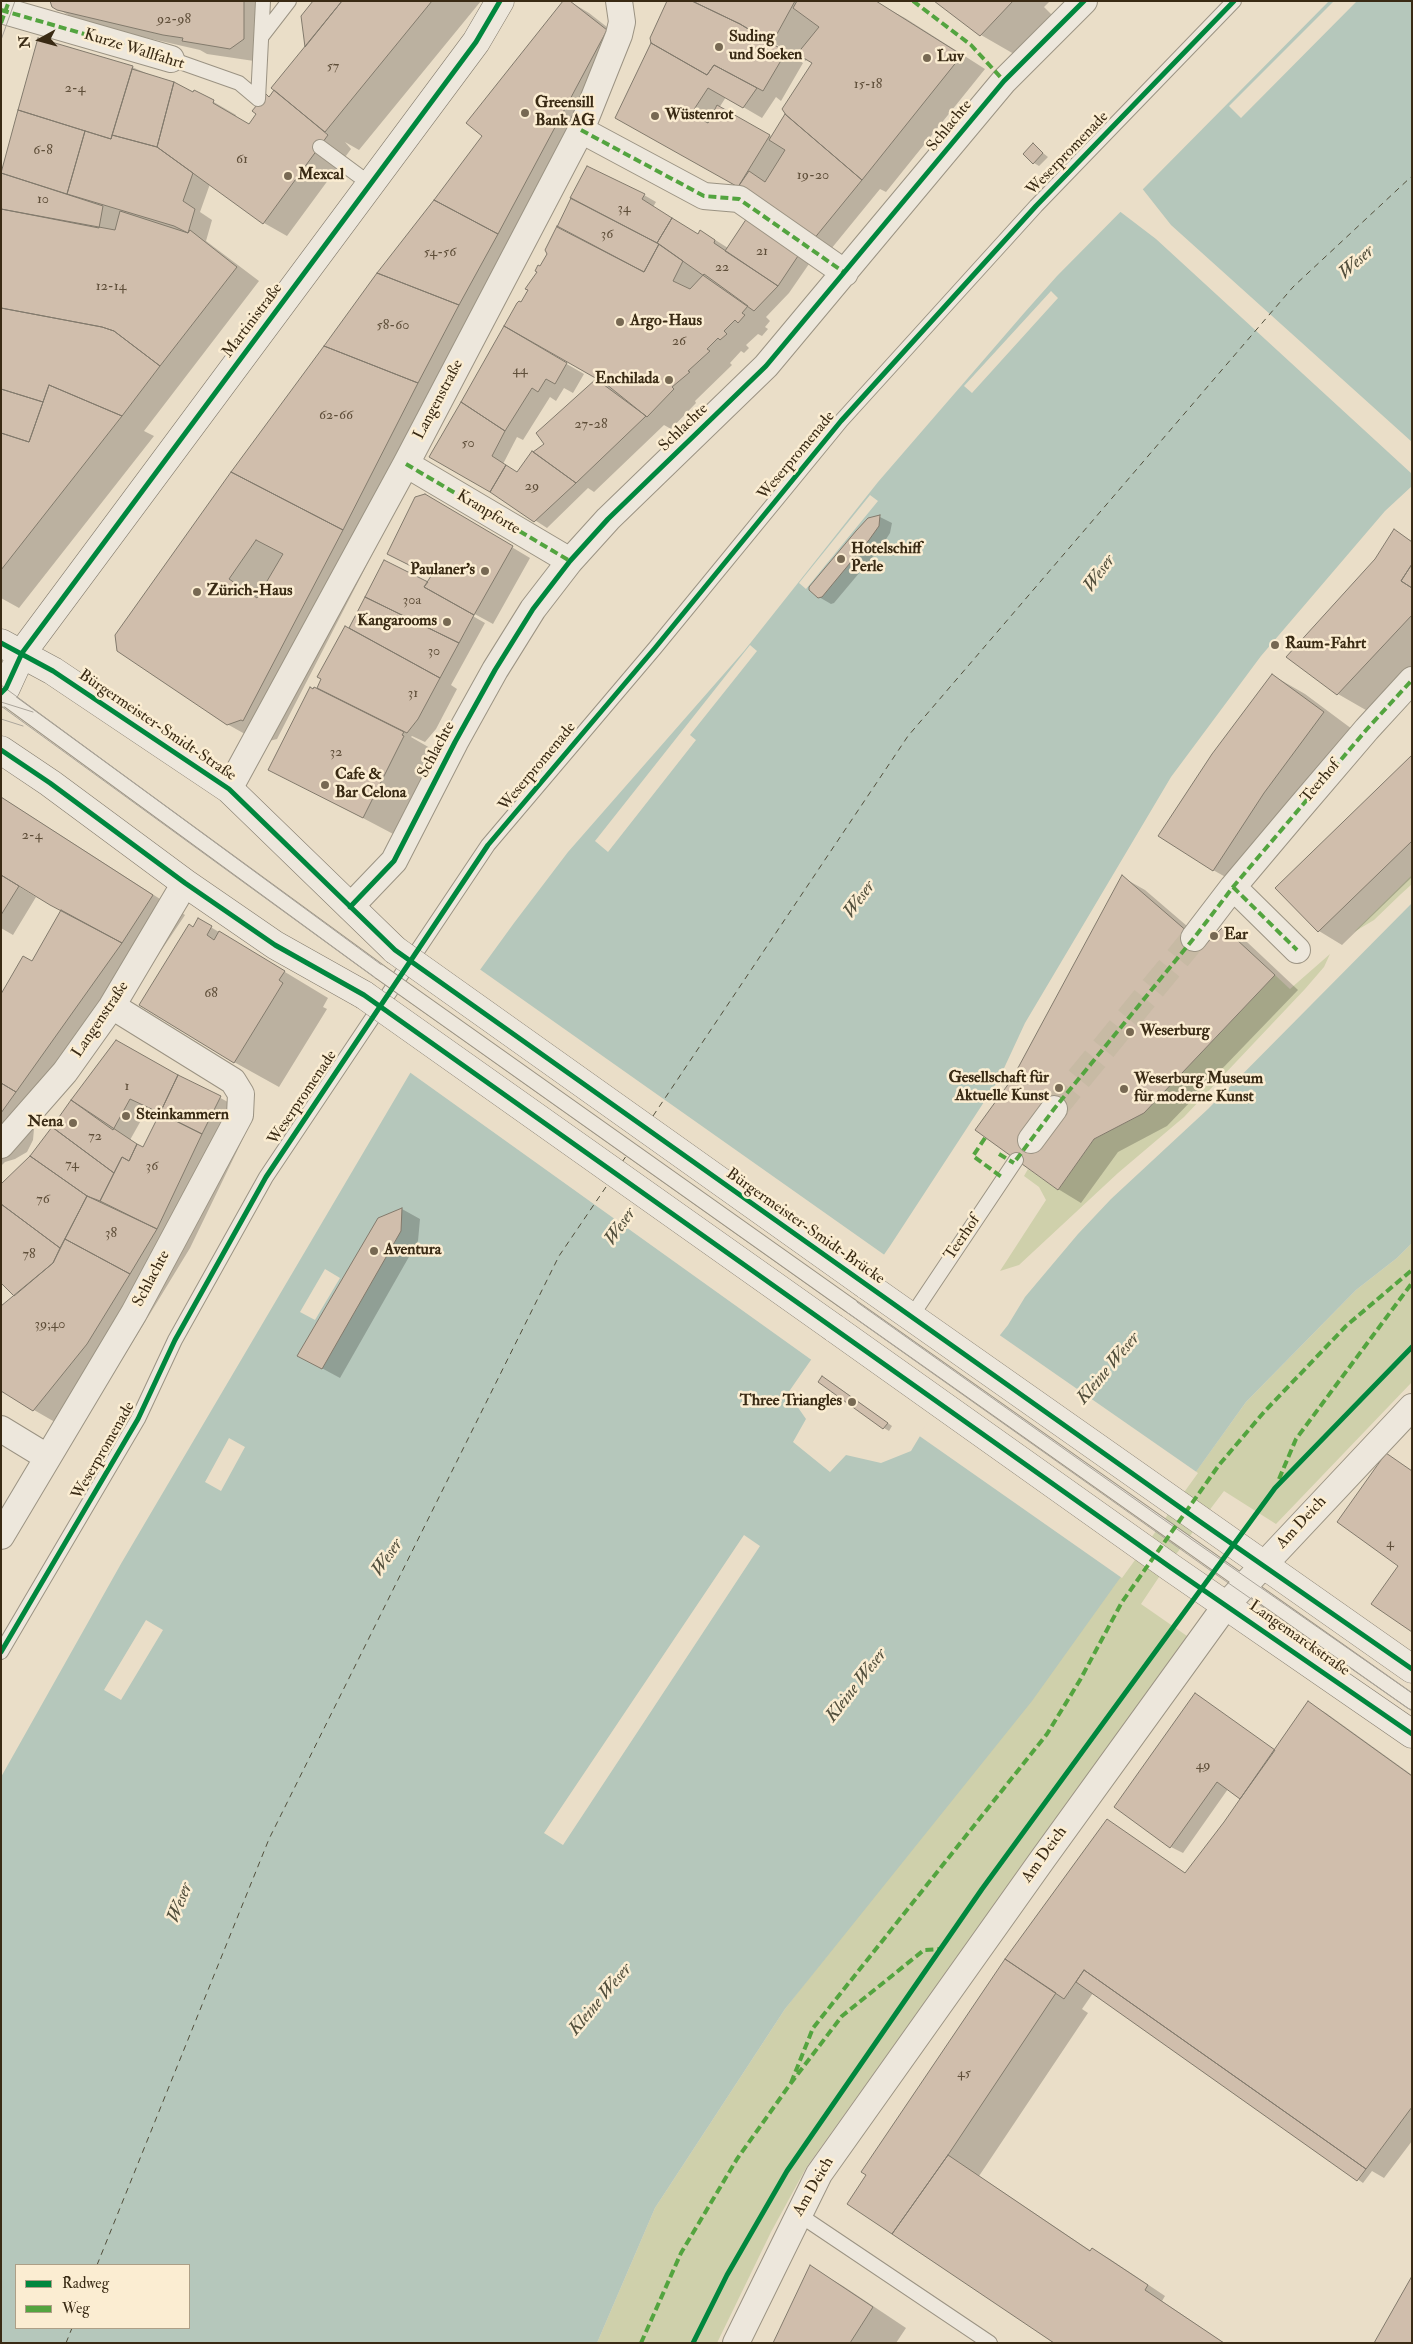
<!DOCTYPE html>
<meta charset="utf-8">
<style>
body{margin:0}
#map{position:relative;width:1413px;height:2344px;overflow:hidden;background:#eadec8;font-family:"IM FELL Double Pica",serif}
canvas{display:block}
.frame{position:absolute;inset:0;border:2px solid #392a14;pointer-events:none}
.legend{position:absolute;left:15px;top:2264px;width:175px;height:65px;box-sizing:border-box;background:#fbedd2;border:1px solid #ad9f86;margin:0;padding:6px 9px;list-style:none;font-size:15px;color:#392a14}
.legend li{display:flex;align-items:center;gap:10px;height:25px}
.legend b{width:25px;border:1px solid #ad9f86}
.north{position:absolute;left:15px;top:15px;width:50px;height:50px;-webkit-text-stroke:4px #fbedd2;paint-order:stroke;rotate:263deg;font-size:14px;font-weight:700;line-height:20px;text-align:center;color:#392a14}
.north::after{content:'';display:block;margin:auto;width:18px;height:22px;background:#392a14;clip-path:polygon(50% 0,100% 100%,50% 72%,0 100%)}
</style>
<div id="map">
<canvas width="1413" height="2344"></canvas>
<div class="frame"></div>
<ul class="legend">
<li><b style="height:6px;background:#00873e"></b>Radweg</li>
<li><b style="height:6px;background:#53a43f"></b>Weg</li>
</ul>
<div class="north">N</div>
</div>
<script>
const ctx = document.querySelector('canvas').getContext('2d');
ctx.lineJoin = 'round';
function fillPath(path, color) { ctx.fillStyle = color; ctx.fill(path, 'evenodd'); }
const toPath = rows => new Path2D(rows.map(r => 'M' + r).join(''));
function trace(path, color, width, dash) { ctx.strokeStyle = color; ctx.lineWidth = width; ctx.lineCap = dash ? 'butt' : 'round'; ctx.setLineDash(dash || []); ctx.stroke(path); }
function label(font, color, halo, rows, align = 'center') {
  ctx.font = font + ' "IM FELL Double Pica",serif'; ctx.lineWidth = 5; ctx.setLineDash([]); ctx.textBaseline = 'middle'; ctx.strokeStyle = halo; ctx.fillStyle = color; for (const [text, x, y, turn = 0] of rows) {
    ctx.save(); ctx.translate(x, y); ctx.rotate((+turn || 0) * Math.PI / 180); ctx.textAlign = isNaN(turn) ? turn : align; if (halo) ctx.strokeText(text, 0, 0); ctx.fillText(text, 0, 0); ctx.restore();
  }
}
const green = toPath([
 [1412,875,1412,884,1401,894,1374,920,1354,932],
 [1330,954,1324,967,1305,989,1184,1117,1118,1173,1019,1265,1000,1271,1046,1200,1039,1187,1024,1176,1028,1169,1058,1190,1094,1139,1144,1113,1275,975,1290,989],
 [1412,1243,1412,1382,1276,1524,1224,1491,1161,1574,1141,1604,1187,1636,806,2168,771,2232,717,2343,597,2343,655,2208,785,2009,1139,1551,1246,1402,1356,1290,1397,1258]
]);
const water = toPath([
 [1329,1,1412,1,1412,486,1385,511,1261,656,1171,777,1025,1023,999,1079,890,1246,788,1393,806,1419,793,1442,830,1472,846,1455,881,1463,911,1451,920,1436,1008,1325,1025,1297,1078,1234,1111,1199,1208,1109,1412,903,1412,1243,1397,1258,1356,1290,1246,1402,1032,1701,785,2009,655,2208,597,2343,1,2343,1,1777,122,1562,432,1036,514,923,568,852,744,651,878,482,1025,312,1057,276],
 [16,2265,189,2265,189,2328,16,2328]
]);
const pier = toPath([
 [1334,1,1357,1,1241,118,1229,106],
 [1141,187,1171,225,1412,442,1412,474,1156,239,1118,210],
 [1051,291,1058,298,972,393,964,386],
 [870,495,878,501,806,589,799,583],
 [750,645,757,651,690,735,696,740,608,852,595,841],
 [478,968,886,1256,813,1361,408,1071,430,1035],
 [325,1269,340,1278,315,1320,300,1312],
 [998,1334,1198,1473,1122,1578,918,1435],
 [229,1438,245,1447,221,1491,205,1482],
 [744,1535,760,1546,563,1845,544,1833],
 [146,1620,163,1630,121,1700,104,1690]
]);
const shadow = toPath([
 [52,1,268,1,254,61,207,54,200,50,82,23,58,9],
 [314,1,481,1,359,150,345,142,351,149,287,236,264,223,210,184,200,212,212,220,206,241,259,281,144,431,154,436,19,608,1,598,1,175,9,176,2,172,39,39,132,67,194,94,195,91,236,115,235,117,249,125,306,47],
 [569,1,589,13,630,45,521,248,451,402,277,739,261,743,227,724,118,651,484,136],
 [668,1,873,1,905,18,985,69,886,192,880,189,831,249,741,187,617,117,652,43],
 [768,40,806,61,807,59,814,63,790,119,772,137,719,108,726,97,762,118,776,97,781,101,803,63,767,41],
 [935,1,1050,1,1044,7,1052,15,1014,54,981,35],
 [1033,145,1048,157,1039,166,1034,163],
 [644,195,656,202,653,207,698,235,701,231,728,248,747,219,811,261,789,293,766,317,770,321,765,327,768,329,762,336,758,334,746,345,749,348,744,353,741,351,730,363,732,365,695,401,696,403,671,429,664,425,594,492,588,488,547,528,490,491,431,457,518,303,522,304,541,268],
 [522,334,597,378,538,434,546,445,518,473,503,464,517,437,523,440,550,397,556,401,564,388,573,393,584,374,520,337],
 [443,506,530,558,493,624,449,600,448,602,485,623,451,685,457,689,436,729,425,742,412,736,411,737,437,752,397,836,270,769,325,693,350,629,384,562,428,583,432,577,388,554],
 [880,517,892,523,890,533,881,547,834,603,831,604,819,597,869,519],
 [1394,531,1412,541,1412,670,1371,713,1338,694,1376,560],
 [1272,675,1305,694,1356,732,1247,889,1213,870],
 [1412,757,1412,877,1342,945,1319,931,1277,888],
 [1,797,185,915,118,1015,34,1129,33,1140,27,1152,15,1159,5,1162,1,1166,1,997,33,963,63,910,14,881,13,883,36,897,13,935,1,928],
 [1122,877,1145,890,1208,944,1223,928,1247,942,1298,990,1167,1126,1118,1152,1081,1203,1058,1189,1013,1080],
 [199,920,328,998,323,1007,327,1009,279,1087,234,1062,193,928],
 [116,1042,254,1116,190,1248,120,1363,67,1429,34,1410,16,1296],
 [148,1108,161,1114,144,1149,130,1140],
 [402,1209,420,1219,418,1241,340,1378,316,1365,378,1219],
 [828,1380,892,1426,889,1431,884,1428],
 [1195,1694,1275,1751,1309,1703,1326,1713,1412,1775,1412,2141,1384,2178,1372,2171,1363,2183,1093,1993,1082,2009,1088,2013,979,2176,1091,2251,1093,2249,1110,2259,1165,2296,1162,2301,1224,2343,1056,2343,848,2203,1107,1821,1186,1874,1242,1799,1228,1789,1183,1853,1171,1847],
 [810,2267,843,2286,906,2328,896,2343,774,2343]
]);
const ferry = toPath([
 [653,1116,908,736,1293,287,1412,176],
 [622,1162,627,1155],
 [97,2265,269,1839,559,1256,608,1184],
 [66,2343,72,2328]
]);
const building = toPath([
 [50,1,244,1,244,39,230,49,182,41,183,38,163,35,57,10,52,7,50,1],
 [313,1,342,1,305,47,301,16,313,1],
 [342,1,432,1,325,132,271,88,342,1],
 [563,1,570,1,607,30,498,234,434,200,482,136,466,123,563,1],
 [667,1,692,1,740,24,786,52,763,91,714,65,707,75,651,43,650,38,667,1],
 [692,1,795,1,772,43,740,24,692,1],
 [797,1,876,1,962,55,862,180,786,115,782,109,812,63,797,54,819,27,793,8,797,1],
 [934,1,1013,1,980,36,934,1],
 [38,38,133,66,111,139,18,110,38,38],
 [651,43,707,75,714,65,757,88,743,108,708,88,691,114,708,123,717,105,770,135,738,187,615,118,651,43],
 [132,69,174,82,157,147,112,135,132,69],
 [174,82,193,92,194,90,214,100,213,103,249,124,256,114,252,111,266,94,269,97,274,90,328,135,263,224,157,147,174,82],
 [18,110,85,131,67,194,1,173,18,110],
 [785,114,862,180,813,240,738,187,749,171,765,182,785,150,769,140,785,114],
 [85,131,111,139,112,135,157,147,193,173,183,201,195,209,188,233,174,226,67,194,85,131],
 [1033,143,1043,153,1033,164,1023,154,1033,143],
 [587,166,645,194,642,199,672,218,657,243,570,198,587,166],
 [1,173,103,206,99,228,1,209,1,173],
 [571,198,659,244,644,272,557,227,571,198],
 [434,200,498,234,459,305,377,273,434,200],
 [1,209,115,230,120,211,188,233,190,230,237,267,160,366,114,331,102,327,1,308,1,209],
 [672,218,698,234,700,230,715,240,714,243,778,286,754,311,657,243,672,218],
 [747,218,800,253,778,286,725,251,747,218],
 [557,226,644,272,659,244,683,261,673,281,690,289,704,274,748,306,742,313,745,315,738,323,735,320,724,331,727,334,720,340,718,338,707,349,710,351,688,371,690,372,672,387,674,389,647,417,606,384,504,326,517,303,519,301,521,302,528,290,525,289,537,272,535,271,538,265,540,266,547,254,545,250,557,226],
 [377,273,459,305,418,383,324,346,377,273],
 [1,308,102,327,114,331,160,366,122,416,49,385,43,402,1,389,1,308],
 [504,326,567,363,555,384,546,379,538,392,532,388,505,431,461,402,504,326],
 [324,346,418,383,343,530,231,472,324,346],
 [596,379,646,416,576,483,533,452,544,444,536,433,596,379],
 [49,385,122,416,1,570,1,433,29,442,49,385],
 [1,389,43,402,29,442,1,433,1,389],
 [461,402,505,431,492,456,506,465,490,492,429,457,461,402],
 [532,451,576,483,534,522,490,492,506,465,517,472,532,451],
 [231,472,343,530,243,721,241,720,227,725,117,651,115,635,231,472],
 [256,540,283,554,257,598,229,579,256,540],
 [425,494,513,546,474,615,424,587,431,576,387,554,415,497,425,494],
 [880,515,879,526,869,540,822,597,818,598,809,590,809,587,856,531,868,518,880,515],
 [1394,529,1412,542,1412,564,1401,581,1412,588,1412,615,1337,695,1286,657,1375,559,1394,529],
 [384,560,428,582,424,587,474,615,459,643,365,597,384,560],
 [1412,564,1412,588,1401,581,1412,564],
 [365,597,459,643,440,678,349,628,365,597],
 [345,626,440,678,418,719,407,733,317,688,321,679,317,677,345,626],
 [1272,674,1324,712,1264,793,1213,871,1158,836,1212,754,1272,674],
 [310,687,313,689,314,687,404,732,402,735,404,736,363,818,268,770,310,687],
 [1412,755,1412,841,1318,932,1275,888,1412,755],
 [1,797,153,895,122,943,50,905,1,875,1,797],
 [1,875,19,886,1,915,1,875],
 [1122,875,1204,946,1223,927,1275,975,1144,1113,1094,1139,1058,1190,975,1130,1012,1079,1122,875],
 [61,910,122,943,16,1092,1,1083,1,994,23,956,32,961,61,910],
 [198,918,212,926,207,935,214,940,219,931,285,971,279,980,283,983,234,1063,139,1005,189,924,193,927,198,918],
 [116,1040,178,1075,160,1113,130,1099,113,1130,71,1100,116,1040],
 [178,1075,221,1096,202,1134,160,1113,178,1075],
 [1,1083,16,1092,1,1113,1,1083],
 [71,1100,137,1144,129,1161,122,1157,114,1173,52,1127,71,1100],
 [160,1113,202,1134,157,1229,100,1201,122,1157,129,1161,137,1144,143,1147,160,1113],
 [52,1127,114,1173,100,1201,87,1196,30,1156,52,1127],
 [30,1156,87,1196,60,1248,1,1204,1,1184,30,1156],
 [87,1196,157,1229,130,1274,65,1239,87,1196],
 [1,1204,60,1248,53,1263,14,1296,1,1283,1,1204],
 [402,1208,401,1231,322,1369,297,1356,378,1218,402,1208],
 [65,1239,130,1274,87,1344,33,1411,1,1391,1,1306,53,1263,65,1239],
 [822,1376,888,1423,883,1429,818,1382,822,1376],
 [1386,1453,1412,1471,1412,1632,1371,1604,1398,1566,1337,1522,1386,1453],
 [1195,1693,1275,1750,1240,1799,1217,1782,1170,1848,1114,1807,1195,1693],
 [1308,1701,1412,1776,1412,2107,1366,2169,1084,1970,1064,1999,1005,1959,1107,1819,1185,1873,1224,1822,1308,1701],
 [1005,1959,1056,1993,948,2155,892,2234,847,2204,866,2175,861,2172,1005,1959],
 [1084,1970,1366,2169,1357,2181,1076,1982,1084,1970],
 [948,2155,1090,2251,1092,2248,1148,2285,1145,2290,1224,2343,1054,2343,892,2234,948,2155],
 [810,2265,873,2307,850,2343,773,2343,810,2265],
 [1412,2276,1412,2343,1374,2343,1412,2276]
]);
const streetTunnel = toPath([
 [1054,1109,1194,938]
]);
const lane = toPath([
 [262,36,289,1],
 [171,59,239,83,258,99],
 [258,99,263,1],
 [320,147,370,184],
 [1,695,380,972],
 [851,1306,1412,1702],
 [911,1317,1016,1160],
 [1,1652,138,1419,175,1340,266,1177,488,845,655,648,841,421,1036,206,1234,1],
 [798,2214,990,2343]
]);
const street = toPath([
 [1,10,171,59],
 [581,130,704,196,739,199,845,273],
 [406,464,570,561],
 [229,789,406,464,581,130,619,35,622,22,619,1],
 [1233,887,1297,950],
 [350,907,394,861,455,742,495,670,533,609,570,561,608,519,766,366,1004,81,1084,1],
 [1194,938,1233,887,1297,811,1367,729,1412,680],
 [1031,1140,1054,1109],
 [1,1145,65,1072,112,1006,185,883],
 [1,1429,47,1457],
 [1,1536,134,1313,240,1115,241,1094,233,1081,112,1006],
 [736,2343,819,2174,1042,1860,1227,1604,1412,1407]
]);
const secondary = toPath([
 [1,643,53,671,229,789,395,950],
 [1,693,6,688,22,653,476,42,500,1],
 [1,750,50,783,185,883,275,945,364,995],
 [866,1285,1412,1669],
 [834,1328,1170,1567,1412,1734]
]);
const tram = toPath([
 [1,40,15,1],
 [1,685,383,966,1191,1539,1412,1693],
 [1,702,33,712],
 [1,706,356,964,1214,1573,1412,1711],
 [1,719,23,726]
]);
const laneBridge = toPath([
 [380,972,851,1306]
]);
const secondaryBridge = toPath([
 [395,950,866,1285],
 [364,995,834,1328]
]);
const quiet = toPath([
 [913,1,971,45,1004,81],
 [1,10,171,59],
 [1,23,9,1],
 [581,130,704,196,739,199,845,273],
 [406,464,570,561],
 [1233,887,1297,950],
 [985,1138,973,1156,1003,1178],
 [999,1154,1014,1163],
 [1016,1160,1054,1109,1194,938,1233,887,1367,729,1412,680],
 [1279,1479,1296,1439,1412,1283],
 [791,2083,813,2028,1047,1734,1080,1680,1122,1602,1219,1465,1264,1412,1346,1326,1412,1270],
 [641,2343,681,2253,737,2159,791,2083,842,2016,924,1950,940,1949]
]);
const cycleway = toPath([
 [1,643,53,671,229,789,395,950,1202,1523,1412,1669],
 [1,693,6,688,22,653,476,42,500,1],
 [1,750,50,783,185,883,275,945,364,995,1170,1567,1412,1734],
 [350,907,394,861,455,742,495,670,533,609,570,561,608,519,766,366,1004,81,1084,1],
 [1,1652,138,1419,175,1340,266,1177,488,845,655,648,841,421,1036,206,1234,1],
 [693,2343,727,2275,787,2171,982,1889,1275,1488,1412,1347]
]);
const markers = [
 [719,47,5,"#776953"],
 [927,58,5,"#776953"],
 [525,113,5,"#776953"],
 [655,116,5,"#776953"],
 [288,176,5,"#776953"],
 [620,322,5,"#776953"],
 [669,380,5,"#776953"],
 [841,559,5,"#776953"],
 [485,571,5,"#776953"],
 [197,592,5,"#776953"],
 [447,622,5,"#776953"],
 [1275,645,5,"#776953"],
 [325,785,5,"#776953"],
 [1214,936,5,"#776953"],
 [1130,1032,5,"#776953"],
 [1059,1088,5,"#776953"],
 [1124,1089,5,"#776953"],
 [126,1116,5,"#776953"],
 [73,1123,5,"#776953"],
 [374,1251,5,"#776953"],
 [852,1402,5,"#776953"]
];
const numberNames = [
 ["92-98",174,20],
 ["57",333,67],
 ["15-18",868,85],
 ["2-4",75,89],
 ["6-8",43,151],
 ["61",242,160],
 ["19-20",813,176],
 ["10",43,200],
 ["34",624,209],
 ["36",607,235],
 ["21",762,252],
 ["54-56",440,253],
 ["22",722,268],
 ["12-14",111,287],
 ["58-60",393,326],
 ["26",679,342],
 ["44",520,371],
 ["62-66",336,416],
 ["27-28",591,425],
 ["50",468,444],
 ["29",532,487],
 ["30a",412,601],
 ["30",434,652],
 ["31",413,694],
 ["32",336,753],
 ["2-4",32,836],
 ["68",211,994],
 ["1",127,1087],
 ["72",95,1137],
 ["74",72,1165],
 ["36",152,1167],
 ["76",43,1200],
 ["38",111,1234],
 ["78",29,1255],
 ["39;40",50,1325],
 ["4",1390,1544],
 ["49",1203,1766],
 ["45",964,2074]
];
const poiNames = [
 ["Suding",729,38],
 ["und Soeken",729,56],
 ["Luv",937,58],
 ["Greensill",535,104],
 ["Bank AG",535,122],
 ["Wüstenrot",665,116],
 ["Mexcal",298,176],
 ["Argo-Haus",630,322],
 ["Enchilada",659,380,"right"],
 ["Hotelschiff",851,550],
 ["Perle",851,568],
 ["Paulaner's",475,571,"right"],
 ["Zürich-Haus",207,592],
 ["Kangarooms",437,622,"right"],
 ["Raum-Fahrt",1285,645],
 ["Cafe &",335,776],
 ["Bar Celona",335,794],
 ["Ear",1224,936],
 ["Weserburg",1140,1032],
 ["Gesellschaft für",1049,1079,"right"],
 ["Aktuelle Kunst",1049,1097,"right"],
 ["Weserburg Museum",1134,1080],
 ["für moderne Kunst",1134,1098],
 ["Steinkammern",136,1116],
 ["Nena",63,1123,"right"],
 ["Aventura",384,1251],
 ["Three Triangles",842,1402,"right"]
];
const streetNames = [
 ["Kurze Wallfahrt",134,50,17],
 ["Schlachte",950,126,-51],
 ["Weserpromenade",1068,154,-46],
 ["Martinistraße",253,321,-53],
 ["Langenstraße",439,400,-62],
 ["Schlachte",684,428,-44],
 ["Weserpromenade",797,456,-50],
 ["Kranpforte",488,513,31],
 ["Bürgermeister-Smidt-Straße",157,726,34],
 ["Schlachte",437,750,-62],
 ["Weserpromenade",538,767,-50],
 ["Teerhof",1321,782,-50],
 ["Langenstraße",101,1020,-56],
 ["Weserpromenade",303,1098,-56],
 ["Bürgermeister-Smidt-Brücke",805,1227,35],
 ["Teerhof",963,1238,-56],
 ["Schlachte",152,1279,-62],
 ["Weserpromenade",104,1451,-60],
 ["Am Deich",1302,1523,-47],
 ["Langemarckstraße",1299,1639,35],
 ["Am Deich",1045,1855,-54],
 ["Am Deich",814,2187,-60]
];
const waterNames = [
 ["Weser",1357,263,-42],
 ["Weser",1100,574,-54],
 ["Weser",860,900,-54],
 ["Weser",621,1227,-55],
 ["Kleine Weser",1109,1369,-50],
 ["Weser",388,1558,-55],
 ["Kleine Weser",857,1686,-52],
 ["Weser",181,1903,-69],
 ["Kleine Weser",601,2000,-50]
];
fillPath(green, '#cfd0ab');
fillPath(water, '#b5c7bb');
fillPath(pier, '#eadec8');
fillPath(shadow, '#0003');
trace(ferry, '#524f3c', 1, [6, 5]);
fillPath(building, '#d0beac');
trace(building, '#827a6c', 1);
trace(streetTunnel, '#c7baa4', 26, [26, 13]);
trace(lane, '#9b9383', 16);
trace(street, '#9b9383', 28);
trace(secondary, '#827a6c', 29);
trace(lane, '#ede7dc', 14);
trace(street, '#ede7dc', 26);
trace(secondary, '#ede7dc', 28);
trace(tram, '#aba59b', 1);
trace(laneBridge, '#9b9383', 16, []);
trace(secondaryBridge, '#827a6c', 29, []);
trace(laneBridge, '#ede7dc', 14);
trace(secondaryBridge, '#ede7dc', 28);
trace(quiet, '#53a43f', 4, [8, 4]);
trace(cycleway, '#00873e', 5);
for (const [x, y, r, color] of markers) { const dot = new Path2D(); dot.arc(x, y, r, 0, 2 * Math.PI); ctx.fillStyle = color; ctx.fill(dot); trace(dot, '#fbedd2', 2); }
label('14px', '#5f4f3a', null, numberNames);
label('bold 16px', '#392a14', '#fbedd2', poiNames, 'left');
label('16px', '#392a14', '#fbedd2', streetNames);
label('italic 18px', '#524f3c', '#fbedd2', waterNames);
</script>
